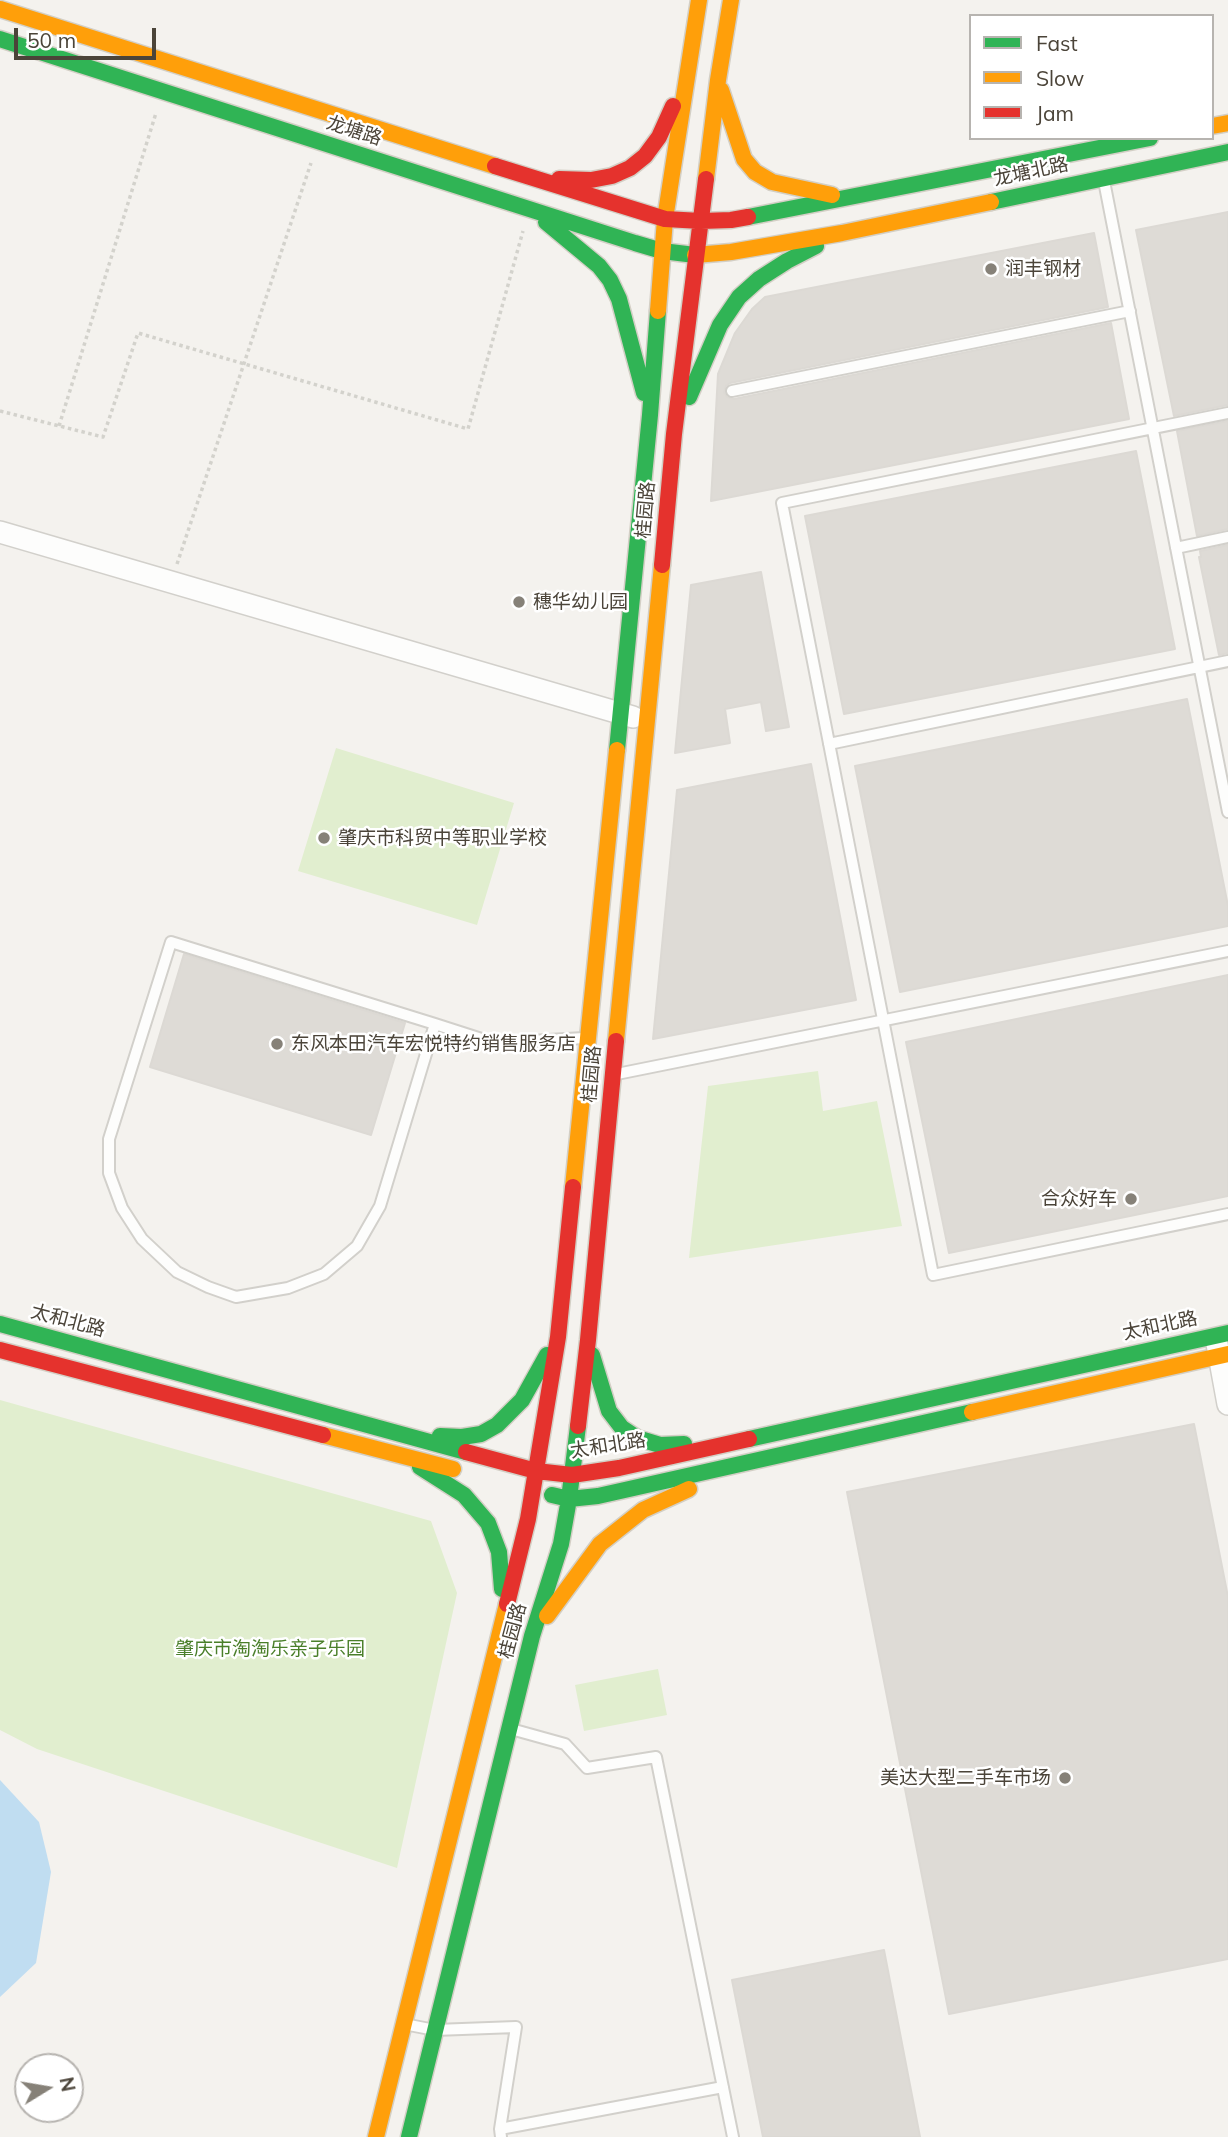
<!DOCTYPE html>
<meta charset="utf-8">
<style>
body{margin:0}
#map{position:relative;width:1228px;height:2137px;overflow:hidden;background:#f4f2ee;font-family:Mulish,sans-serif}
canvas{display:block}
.legend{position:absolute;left:969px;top:14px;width:245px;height:126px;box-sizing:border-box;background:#fff;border:2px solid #b7b4b0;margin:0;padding:9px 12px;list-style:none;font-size:21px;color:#4b4439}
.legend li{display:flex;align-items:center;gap:14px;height:35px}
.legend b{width:35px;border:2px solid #b7b4b0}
.north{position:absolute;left:14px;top:2053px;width:70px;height:70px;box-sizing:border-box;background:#fff;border:2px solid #b7b4b0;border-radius:50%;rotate:79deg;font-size:19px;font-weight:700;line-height:28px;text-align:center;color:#4b4439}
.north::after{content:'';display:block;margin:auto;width:24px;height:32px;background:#868178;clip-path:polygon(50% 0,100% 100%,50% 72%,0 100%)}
.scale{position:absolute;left:14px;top:28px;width:142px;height:32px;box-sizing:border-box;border:4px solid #4b4439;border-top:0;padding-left:9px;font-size:21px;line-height:24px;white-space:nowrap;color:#4b4439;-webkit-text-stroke:5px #fff;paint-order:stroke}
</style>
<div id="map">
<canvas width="1228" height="2137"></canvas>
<ul class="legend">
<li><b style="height:9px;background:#30b455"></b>Fast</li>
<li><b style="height:9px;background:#ff9f0a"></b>Slow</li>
<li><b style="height:9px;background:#e5322d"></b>Jam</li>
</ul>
<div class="north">N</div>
<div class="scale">50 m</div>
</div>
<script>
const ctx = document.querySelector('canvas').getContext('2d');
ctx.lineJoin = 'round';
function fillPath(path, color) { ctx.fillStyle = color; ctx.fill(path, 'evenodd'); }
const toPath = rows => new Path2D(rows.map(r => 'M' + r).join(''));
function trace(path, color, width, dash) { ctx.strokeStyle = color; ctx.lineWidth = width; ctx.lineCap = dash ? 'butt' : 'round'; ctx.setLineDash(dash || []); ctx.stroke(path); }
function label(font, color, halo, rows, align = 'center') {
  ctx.font = font + ' Mulish,"Noto Sans SC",sans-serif'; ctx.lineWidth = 5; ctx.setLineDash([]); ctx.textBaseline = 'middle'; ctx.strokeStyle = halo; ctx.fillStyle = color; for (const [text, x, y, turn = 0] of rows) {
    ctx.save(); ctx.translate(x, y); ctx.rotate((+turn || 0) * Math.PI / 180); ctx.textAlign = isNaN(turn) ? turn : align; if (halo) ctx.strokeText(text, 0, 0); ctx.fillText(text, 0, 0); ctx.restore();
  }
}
const green = toPath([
 [336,748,514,803,477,925,298,871],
 [818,1071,823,1111,877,1101,902,1226,689,1258,708,1086],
 [0,1400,431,1521,457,1593,397,1868,37,1749,0,1730],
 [658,1669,667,1715,584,1731,575,1685]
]);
const water = toPath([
 [0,1780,39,1822,51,1872,36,1963,0,1997]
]);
const building = toPath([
 [1228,212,1228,405,1174,416,1136,230,1228,212],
 [1094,233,1108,307,730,383,726,386,724,392,727,397,734,399,1111,323,1129,419,711,501,718,374,735,333,752,309,765,297,1094,233],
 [1228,421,1228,529,1197,536,1177,431,1228,421],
 [1136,451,1175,649,844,714,805,516,1136,451],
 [1228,545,1228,653,1219,655,1199,557,1201,557,1200,551,1228,545],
 [761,572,789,727,766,731,761,702,725,709,730,743,675,753,691,585,761,572],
 [1187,699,1228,906,1228,926,900,992,855,766,1187,699],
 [811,764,856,1000,653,1039,677,790,811,764],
 [184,954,405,1023,371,1135,150,1067,184,954],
 [1228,975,1228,1196,949,1253,906,1042,1228,975],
 [1194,1424,1228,1597,1228,1959,949,2014,847,1492,1194,1424],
 [884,1950,920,2137,763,2137,732,1980,884,1950]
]);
const path = toPath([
 [0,411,103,437,138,333,468,429,523,231],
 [59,426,156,113],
 [177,564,311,163]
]);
const lane = toPath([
 [1104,181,1228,812],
 [732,391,1130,311],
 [1228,413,782,503,933,1275,1228,1214],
 [1176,548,1228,537],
 [829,744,1228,661],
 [435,1024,380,1206,357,1246,324,1274,288,1288,236,1297,208,1287,177,1272,142,1239,122,1208,109,1173,109,1139,171,942,435,1024,494,1043,584,1038],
 [617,1074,1228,951],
 [511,1729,565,1744,587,1768,656,1757,733,2137],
 [404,2024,435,2030,516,2027,500,2129,501,2137],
 [500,2129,723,2087]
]);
const street = toPath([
 [0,532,633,717],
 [1217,1344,1228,1404]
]);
const fast = toPath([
 [0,39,635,243,662,251,695,255],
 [991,202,1228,152],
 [748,217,1150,138],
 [546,222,599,266,610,280,619,299,644,393],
 [689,397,720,325,739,297,759,279,787,261,816,246],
 [617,750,650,415,658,311],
 [0,1324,466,1452],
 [592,1355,609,1411,622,1428,637,1438,660,1445,684,1444],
 [440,1436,462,1437,481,1434,497,1425,522,1400,547,1355],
 [749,1439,1228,1333],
 [420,1467,464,1495,488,1523,499,1552,502,1589],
 [552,1495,569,1499,598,1496,972,1412],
 [409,2137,532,1636,561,1544,569,1499,578,1426]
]);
const slow = toPath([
 [0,9,495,166],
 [721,90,744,159,755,172,772,182,832,195],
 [1212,126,1228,123],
 [706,179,718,80,731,0],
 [695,255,731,252,842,233,991,202],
 [658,311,665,219,699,0],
 [616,1041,662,565],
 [573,1187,617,750],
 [972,1412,1228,1354],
 [323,1435,453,1469],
 [547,1616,600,1544,643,1510,689,1489],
 [376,2137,507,1604]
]);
const jam = toPath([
 [495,166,665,219,701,221,731,220,748,217],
 [559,179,591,180,612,176,630,168,645,156,659,137,673,106],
 [662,565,674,434,706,179],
 [0,1350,323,1435],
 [578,1426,588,1340,616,1041],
 [466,1452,536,1471,572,1475,619,1468,749,1439],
 [507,1604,528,1519,558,1337,573,1187]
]);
const markers = [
 [991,269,7,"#868178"],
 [519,602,7,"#868178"],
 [324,838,7,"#868178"],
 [277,1044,7,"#868178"],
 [1131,1199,7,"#868178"],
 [1065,1778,7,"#868178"]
];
const streetNames = [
 ["龙塘路",354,131,18],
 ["龙塘北路",1031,172,-12],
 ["桂园路",646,510,-85],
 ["桂园路",592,1074,-85],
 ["太和北路",68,1321,15],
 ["太和北路",1160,1326,-12],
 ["太和北路",608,1446,-9],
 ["桂园路",513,1631,-75]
];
const poiNames = [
 ["润丰钢材",1005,269],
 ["穗华幼儿园",533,602],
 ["肇庆市科贸中等职业学校",338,838],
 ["东风本田汽车宏悦特约销售服务店",291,1044],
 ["合众好车",1117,1199,"right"],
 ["美达大型二手车市场",1051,1778,"right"]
];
const parkNames = [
 ["肇庆市淘淘乐亲子乐园",270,1649]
];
fillPath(green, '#e1eecf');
fillPath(water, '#c0ddf1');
fillPath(building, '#dedbd6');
trace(building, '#dcd9d4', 2);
trace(lane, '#d2d0cb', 14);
trace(street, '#d2d0cb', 24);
trace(fast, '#d3cfc5', 19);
trace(slow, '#d3cfc5', 19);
trace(jam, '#d3cfc5', 19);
trace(path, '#d3d2cc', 3.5, [3.5, 3.5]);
trace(lane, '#fdfdfc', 10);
trace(street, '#fdfdfc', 21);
trace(fast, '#30b455', 16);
trace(slow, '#ff9f0a', 16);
trace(jam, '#e5322d', 16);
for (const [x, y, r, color] of markers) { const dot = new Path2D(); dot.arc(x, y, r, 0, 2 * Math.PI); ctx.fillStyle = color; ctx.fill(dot); trace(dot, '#fff', 2.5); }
label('19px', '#4b4439', '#fff', streetNames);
label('19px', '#4b4439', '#fff', poiNames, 'left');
label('19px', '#4a7f2a', '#fff', parkNames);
</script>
